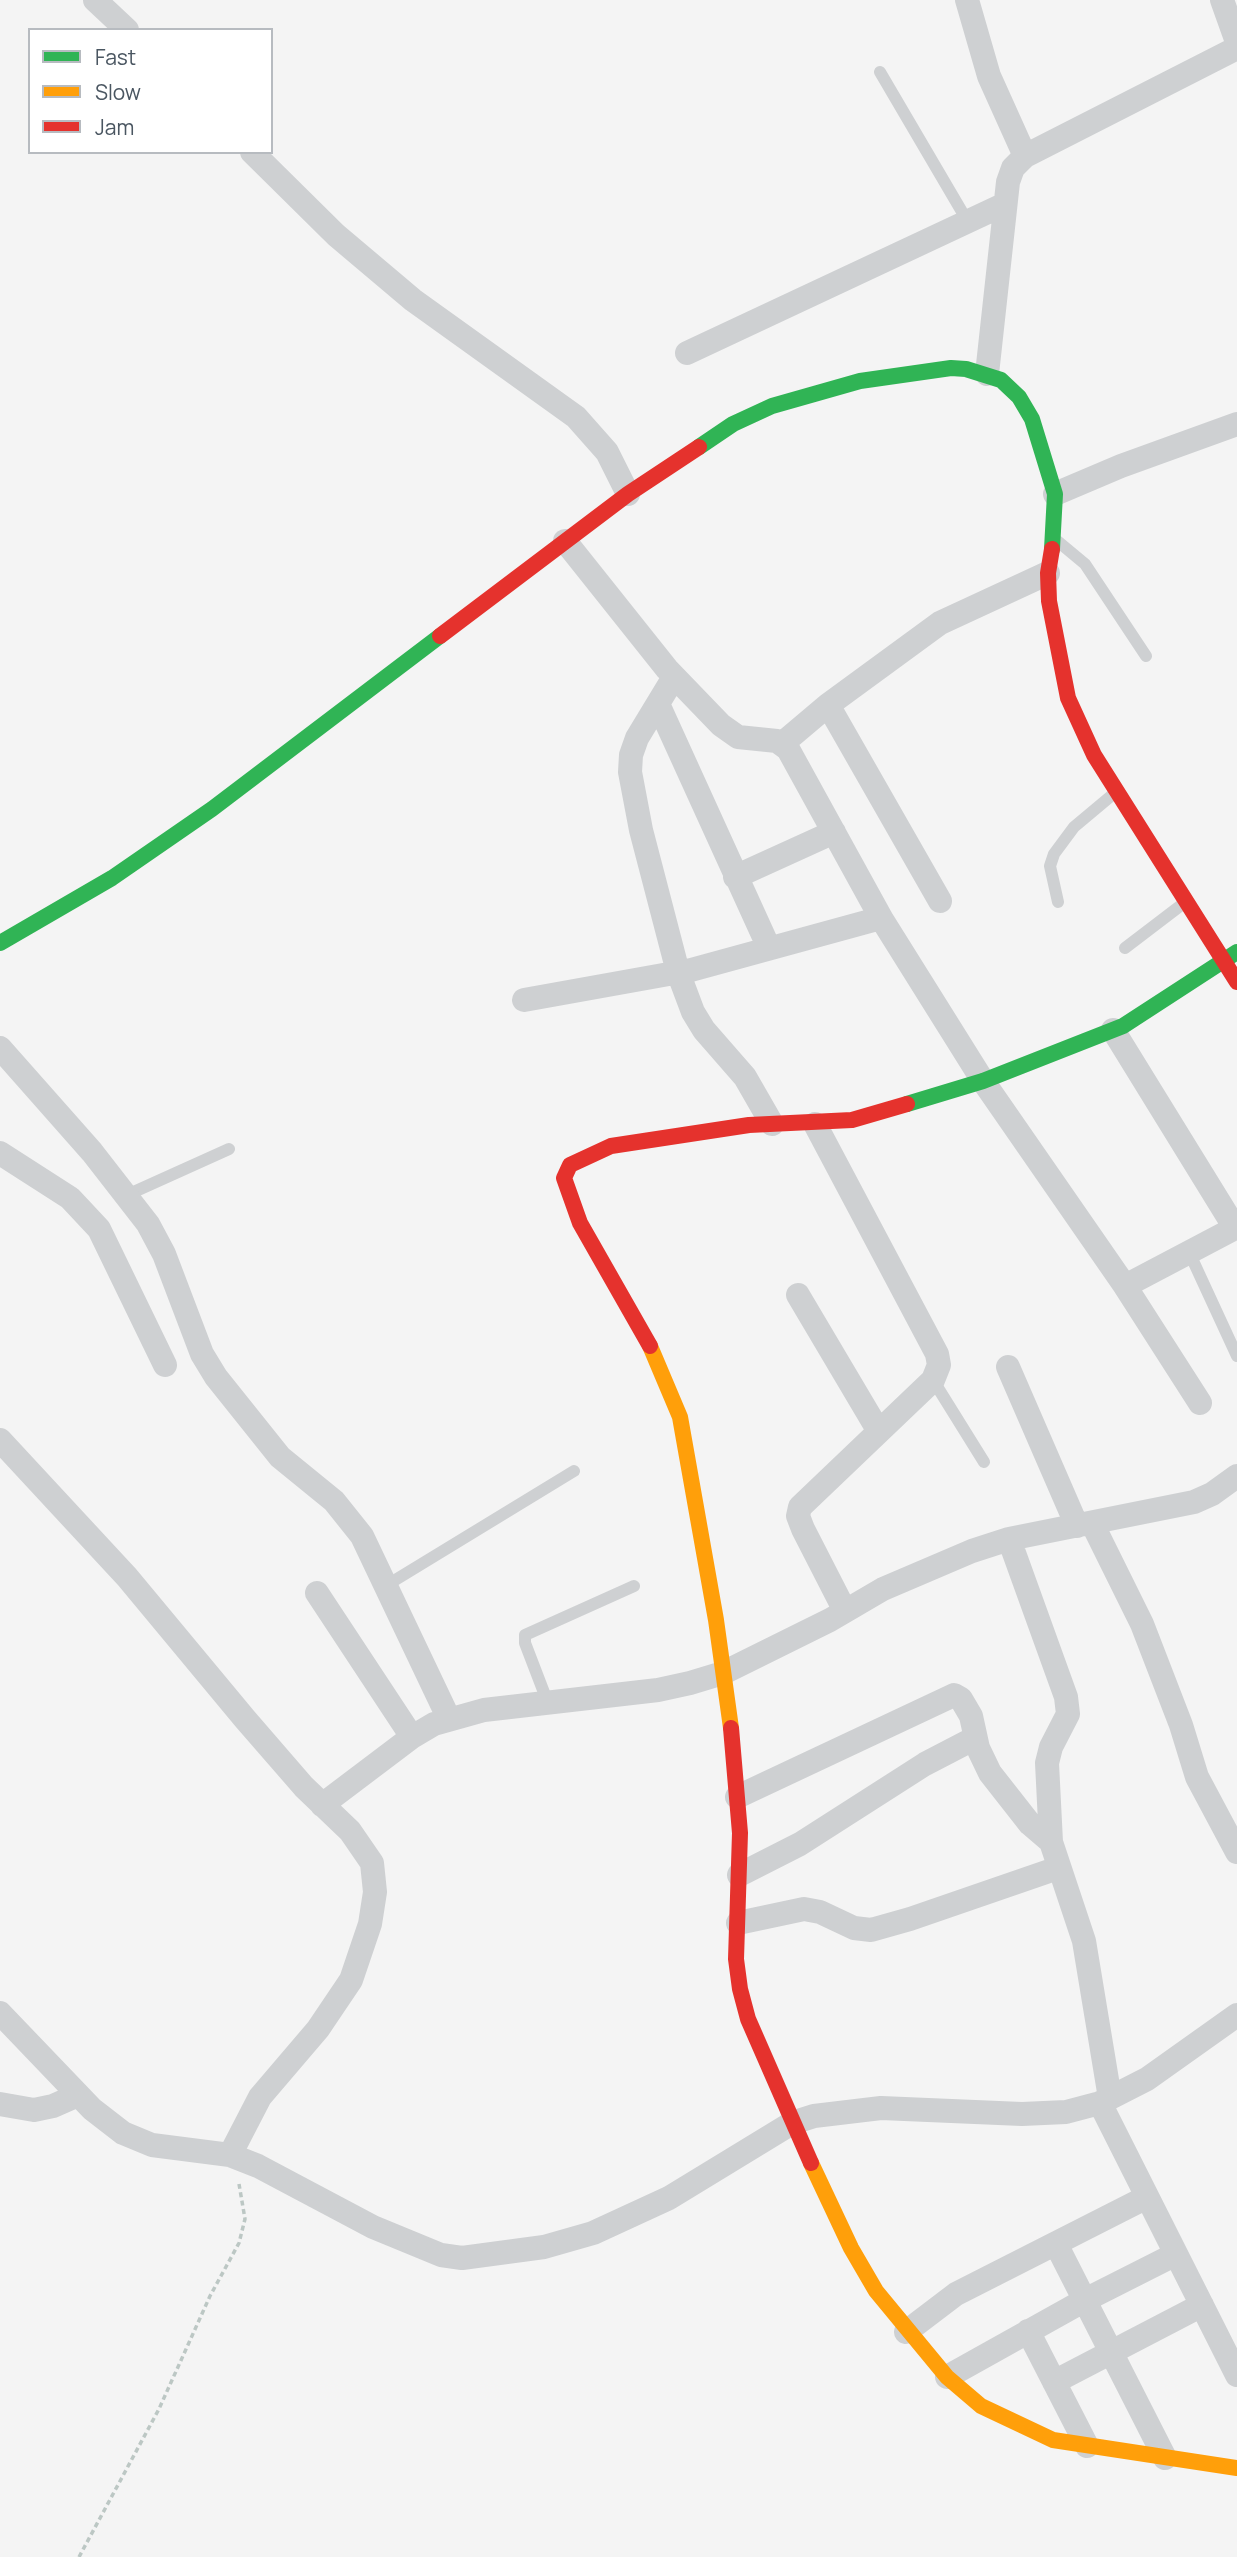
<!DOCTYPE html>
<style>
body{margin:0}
#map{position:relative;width:1237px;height:2557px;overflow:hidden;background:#f4f4f4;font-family:Manrope,sans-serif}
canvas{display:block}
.legend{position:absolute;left:28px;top:28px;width:245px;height:126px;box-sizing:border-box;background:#fff;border:2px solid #b7bbc0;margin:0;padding:9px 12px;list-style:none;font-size:21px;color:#4a5661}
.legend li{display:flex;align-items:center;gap:14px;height:35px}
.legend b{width:35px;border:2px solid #b7bbc0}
</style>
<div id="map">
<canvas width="1237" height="2557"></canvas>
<ul class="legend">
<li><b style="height:9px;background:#30b455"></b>Fast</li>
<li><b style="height:9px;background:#ff9f0a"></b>Slow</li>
<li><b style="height:9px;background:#e5322d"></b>Jam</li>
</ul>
</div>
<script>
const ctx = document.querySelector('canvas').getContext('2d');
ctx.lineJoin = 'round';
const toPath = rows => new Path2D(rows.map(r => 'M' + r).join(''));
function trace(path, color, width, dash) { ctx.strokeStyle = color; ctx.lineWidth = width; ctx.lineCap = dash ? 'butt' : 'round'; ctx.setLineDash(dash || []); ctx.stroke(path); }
const path = toPath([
 [79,2557,159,2409,210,2296,239,2243,245,2219,239,2184]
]);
const lane = toPath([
 [880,72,968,222],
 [1055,539,1085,564,1146,656],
 [1058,902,1050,866,1054,854,1074,827,1117,791],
 [1125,948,1184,903],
 [127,1195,229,1149],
 [1189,1252,1237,1356],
 [933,1380,984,1462],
 [387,1585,574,1471],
 [548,1703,525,1643,525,1635,634,1586]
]);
const street = toPath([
 [95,0,127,30],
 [967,0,989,76,1025,156],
 [1222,0,1237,42],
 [252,152,336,235,413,300,576,417,607,452,628,494],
 [687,353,1005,204],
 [987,374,1008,182,1013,168,1025,156,1237,48],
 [1055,494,1121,466,1237,424],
 [565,541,667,669,721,725,738,737,777,741,788,749,881,918,983,1081,1125,1286,1200,1403],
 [674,677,637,738,631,755,630,772,641,830,678,972,693,1012,704,1030,745,1077,772,1124],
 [658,704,769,948],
 [828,705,940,901],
 [783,743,828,705,940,623,1048,573],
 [735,877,834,832],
 [524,1000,691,970,881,918],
 [1113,1030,1235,1228],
 [0,1048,92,1152,148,1224,164,1254,202,1354,216,1377,280,1457,334,1501,362,1536,449,1719],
 [815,1124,937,1354,939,1365,933,1380,800,1507,798,1516,803,1529,845,1611],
 [0,1153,70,1198,99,1229,165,1365],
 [1125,1286,1237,1227],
 [798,1295,878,1430],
 [1008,1367,1077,1526],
 [0,1440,127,1577,245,1719,304,1787,350,1831,372,1863,375,1892,370,1924,351,1980,318,2029,260,2097,230,2155],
 [1092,1523,1142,1624,1181,1725,1197,1777,1237,1852],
 [1009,1539,1066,1697,1068,1714,1051,1747,1047,1763,1051,1842,1084,1941,1110,2098],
 [317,1593,412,1737],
 [737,1797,954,1695,961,1699,971,1716,978,1748,990,1773,1030,1824,1051,1842],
 [322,1805,412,1737,434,1724,484,1710,658,1690,690,1683,723,1673,830,1620,883,1589,972,1551,1009,1539,1194,1502,1212,1494,1237,1476],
 [739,1875,800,1844,925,1764,975,1738],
 [738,1923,804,1909,820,1912,854,1928,871,1930,910,1919,1058,1868],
 [0,2013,92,2109,123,2133,152,2145,230,2155,258,2166,373,2227,441,2255,462,2258,544,2247,593,2233,669,2198,792,2123,814,2116,881,2108,1022,2114,1066,2112,1100,2103,1147,2079,1237,2015],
 [1100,2103,1237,2375],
 [0,2104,34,2110,53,2106,78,2095],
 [1056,2244,1165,2458],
 [1028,2331,1087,2446],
 [906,2332,956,2294,1147,2197],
 [947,2377,1085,2300,1176,2254],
 [1054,2382,1202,2305]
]);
const fast = toPath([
 [699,447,733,424,772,406,860,381,951,368,966,369,1001,380,1019,397,1032,419,1055,494,1052,549],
 [0,943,112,878,212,809,440,636],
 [907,1104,983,1081,1123,1026,1237,952]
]);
const slow = toPath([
 [650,1346,680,1417,716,1620,731,1728],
 [811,2163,851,2248,876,2291,947,2377,981,2406,1053,2440,1237,2468]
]);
const jam = toPath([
 [1052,549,1048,573,1049,601,1068,698,1094,755,1237,982],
 [440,636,628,494,699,447],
 [650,1346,580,1223,564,1178,570,1165,611,1146,749,1125,852,1120,907,1104],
 [731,1728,740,1833,736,1959,740,1989,748,2019,811,2163]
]);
trace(path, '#bcc7c4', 3.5, [5, 3.5]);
trace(lane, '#ced0d2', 12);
trace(street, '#ced0d2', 24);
trace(fast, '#30b455', 16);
trace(slow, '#ff9f0a', 16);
trace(jam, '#e5322d', 16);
</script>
